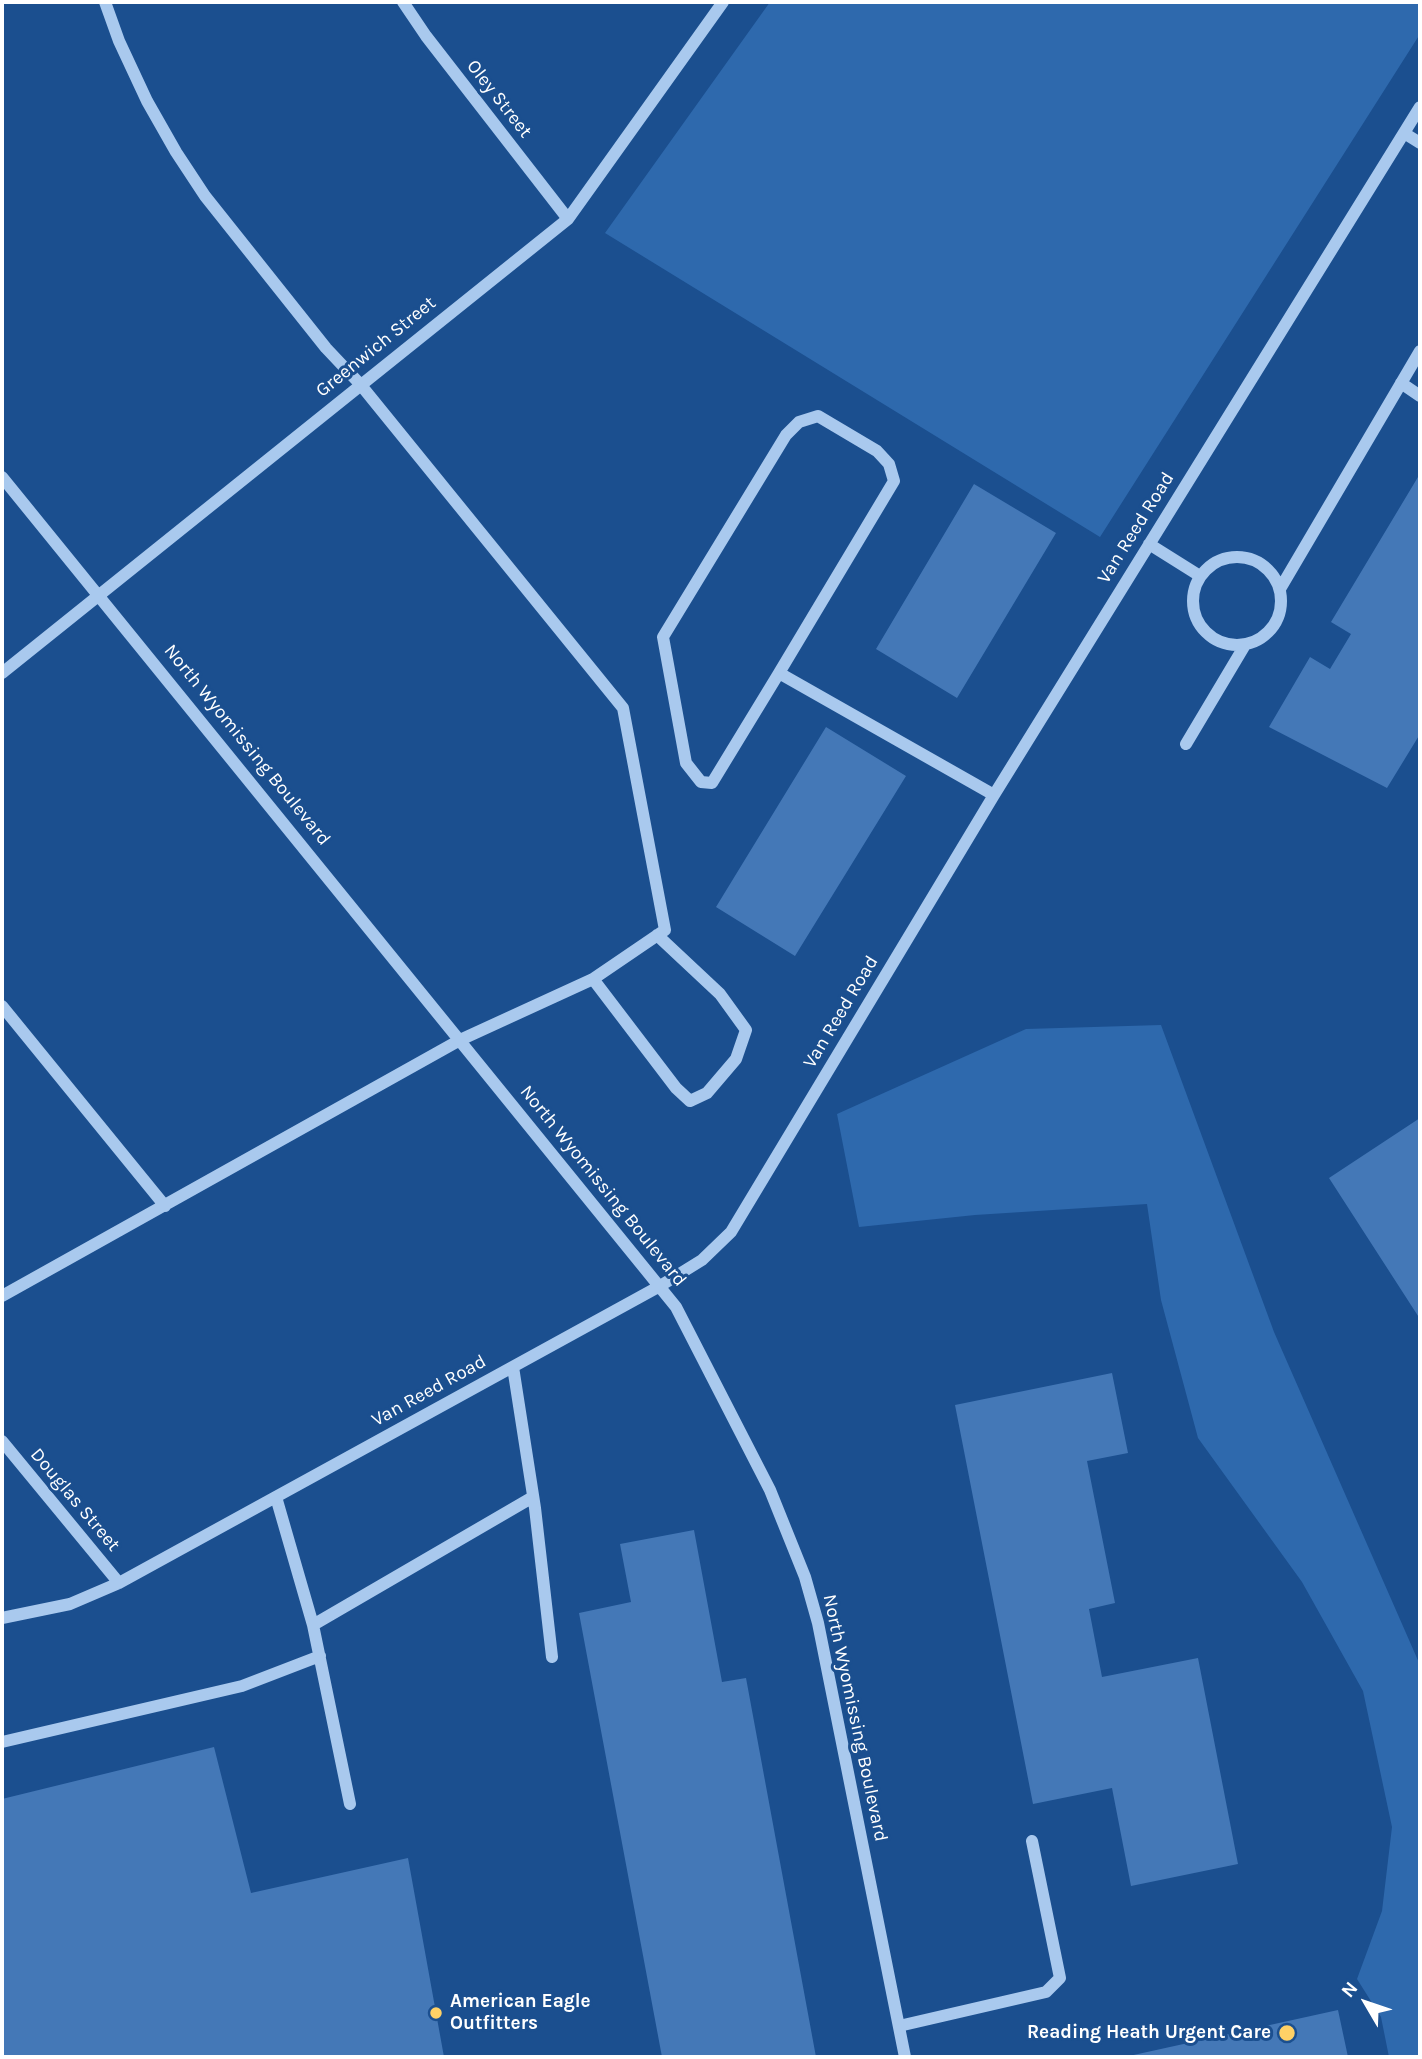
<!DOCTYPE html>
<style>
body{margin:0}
#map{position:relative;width:1422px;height:2059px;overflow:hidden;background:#1b4f8f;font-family:Karla,sans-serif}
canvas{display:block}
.frame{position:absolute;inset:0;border:4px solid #fff;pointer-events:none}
.north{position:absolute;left:1331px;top:1968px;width:70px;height:70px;-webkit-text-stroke:5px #1b4f8f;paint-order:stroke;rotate:309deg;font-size:19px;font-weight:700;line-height:28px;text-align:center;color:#fff}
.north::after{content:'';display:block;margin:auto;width:24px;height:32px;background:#fff;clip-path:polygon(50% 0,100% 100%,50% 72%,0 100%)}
</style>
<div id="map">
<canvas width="1422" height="2059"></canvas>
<div class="frame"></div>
<div class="north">N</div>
</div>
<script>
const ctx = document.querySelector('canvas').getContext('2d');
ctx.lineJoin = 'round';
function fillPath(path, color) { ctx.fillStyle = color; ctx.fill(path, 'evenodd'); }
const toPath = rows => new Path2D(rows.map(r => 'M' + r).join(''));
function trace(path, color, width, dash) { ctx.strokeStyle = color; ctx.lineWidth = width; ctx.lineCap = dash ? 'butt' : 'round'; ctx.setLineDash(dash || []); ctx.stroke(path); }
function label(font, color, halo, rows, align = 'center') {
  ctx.font = font + ' Karla,sans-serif'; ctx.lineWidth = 6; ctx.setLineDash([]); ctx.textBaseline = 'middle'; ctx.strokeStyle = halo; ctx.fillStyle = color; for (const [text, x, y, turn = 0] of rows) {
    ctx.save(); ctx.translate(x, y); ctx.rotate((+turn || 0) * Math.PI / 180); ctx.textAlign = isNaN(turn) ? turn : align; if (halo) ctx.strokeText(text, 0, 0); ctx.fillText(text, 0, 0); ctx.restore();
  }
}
const green = toPath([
 [770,2,1420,2,1420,34,1100,537,605,233],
 [1161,1025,1274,1332,1420,1665,1420,2057,1389,2057,1381,2017,1357,1979,1382,1911,1392,1827,1363,1691,1302,1582,1198,1438,1161,1300,1147,1204,975,1215,859,1227,837,1114,1026,1029]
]);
const building = toPath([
 [1418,477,1420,478,1420,734,1387,788,1269,727,1310,657,1330,669,1351,634,1331,622],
 [974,484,1056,533,957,698,876,649],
 [826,727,906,776,795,956,716,907],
 [1420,1118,1420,1319,1329,1178],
 [1112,1373,1128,1453,1087,1461,1115,1603,1089,1609,1102,1677,1198,1658,1238,1864,1131,1886,1112,1788,1033,1804,955,1405],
 [694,1530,722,1682,746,1678,816,2057,662,2057,579,1613,631,1602,620,1544],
 [214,1747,251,1893,408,1858,444,2057,2,2057,2,1799],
 [1338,2010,1348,2057,1129,2057,1129,2056]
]);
const minor = toPath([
 [403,2,426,36,568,219],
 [1404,133,1420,143],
 [1401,383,1420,396],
 [2,477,676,1307,770,1490,805,1577,818,1623,905,2057],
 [1149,544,1200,576],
 '1193 601a44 44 0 1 1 88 0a44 44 0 1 1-88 0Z',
 [1280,589,1420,351],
 [2,673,568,219,723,2],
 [779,673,712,783,701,782,686,763,663,637,786,435,799,422,818,416,877,451,889,464,894,481,779,673,994,795],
 [1186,744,1245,645],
 [593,979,676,1088,690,1101,707,1093,736,1059,746,1030,720,994,657,935],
 [2,1006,165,1206],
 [2,1296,460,1040,593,979,665,930,623,708,360,384,326,348,205,196,176,152,147,101,119,41,105,2],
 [513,1367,535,1508,552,1657],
 [2,1441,119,1583],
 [276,1497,313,1625],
 [2,1618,70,1604,119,1583,660,1286,702,1260,731,1232,994,795,1420,107],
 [2,1742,242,1686,320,1656],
 [350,1804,313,1625,533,1497],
 [899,2026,1046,1992,1060,1978,1032,1841]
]);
const markers = [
 [436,2013,7,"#ffd166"],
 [1287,2033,9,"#ffd166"]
];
const streetNames = [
 ["Oley Street",499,99,52],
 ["Greenwich Street",376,347,-39],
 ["Van Reed Road",1136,528,-58],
 ["North Wyomissing Boulevard",247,745,51],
 ["Van Reed Road",841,1012,-59],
 ["North Wyomissing Boulevard",603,1186,51],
 ["Van Reed Road",429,1391,-29],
 ["Douglas Street",75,1500,50],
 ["North Wyomissing Boulevard",855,1718,78]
];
const poiNames = [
 ["American Eagle",450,2002],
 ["Outfitters",450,2024],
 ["Reading Heath Urgent Care",1271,2033,"right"]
];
fillPath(green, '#2e69ad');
fillPath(building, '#4478b7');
trace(minor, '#a9c9ee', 12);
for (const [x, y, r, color] of markers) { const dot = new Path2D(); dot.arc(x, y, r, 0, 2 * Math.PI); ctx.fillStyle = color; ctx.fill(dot); trace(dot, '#1b4f8f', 2.5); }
label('19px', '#fff', '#1b4f8f', streetNames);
label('bold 19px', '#fff', '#1b4f8f', poiNames, 'left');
</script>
